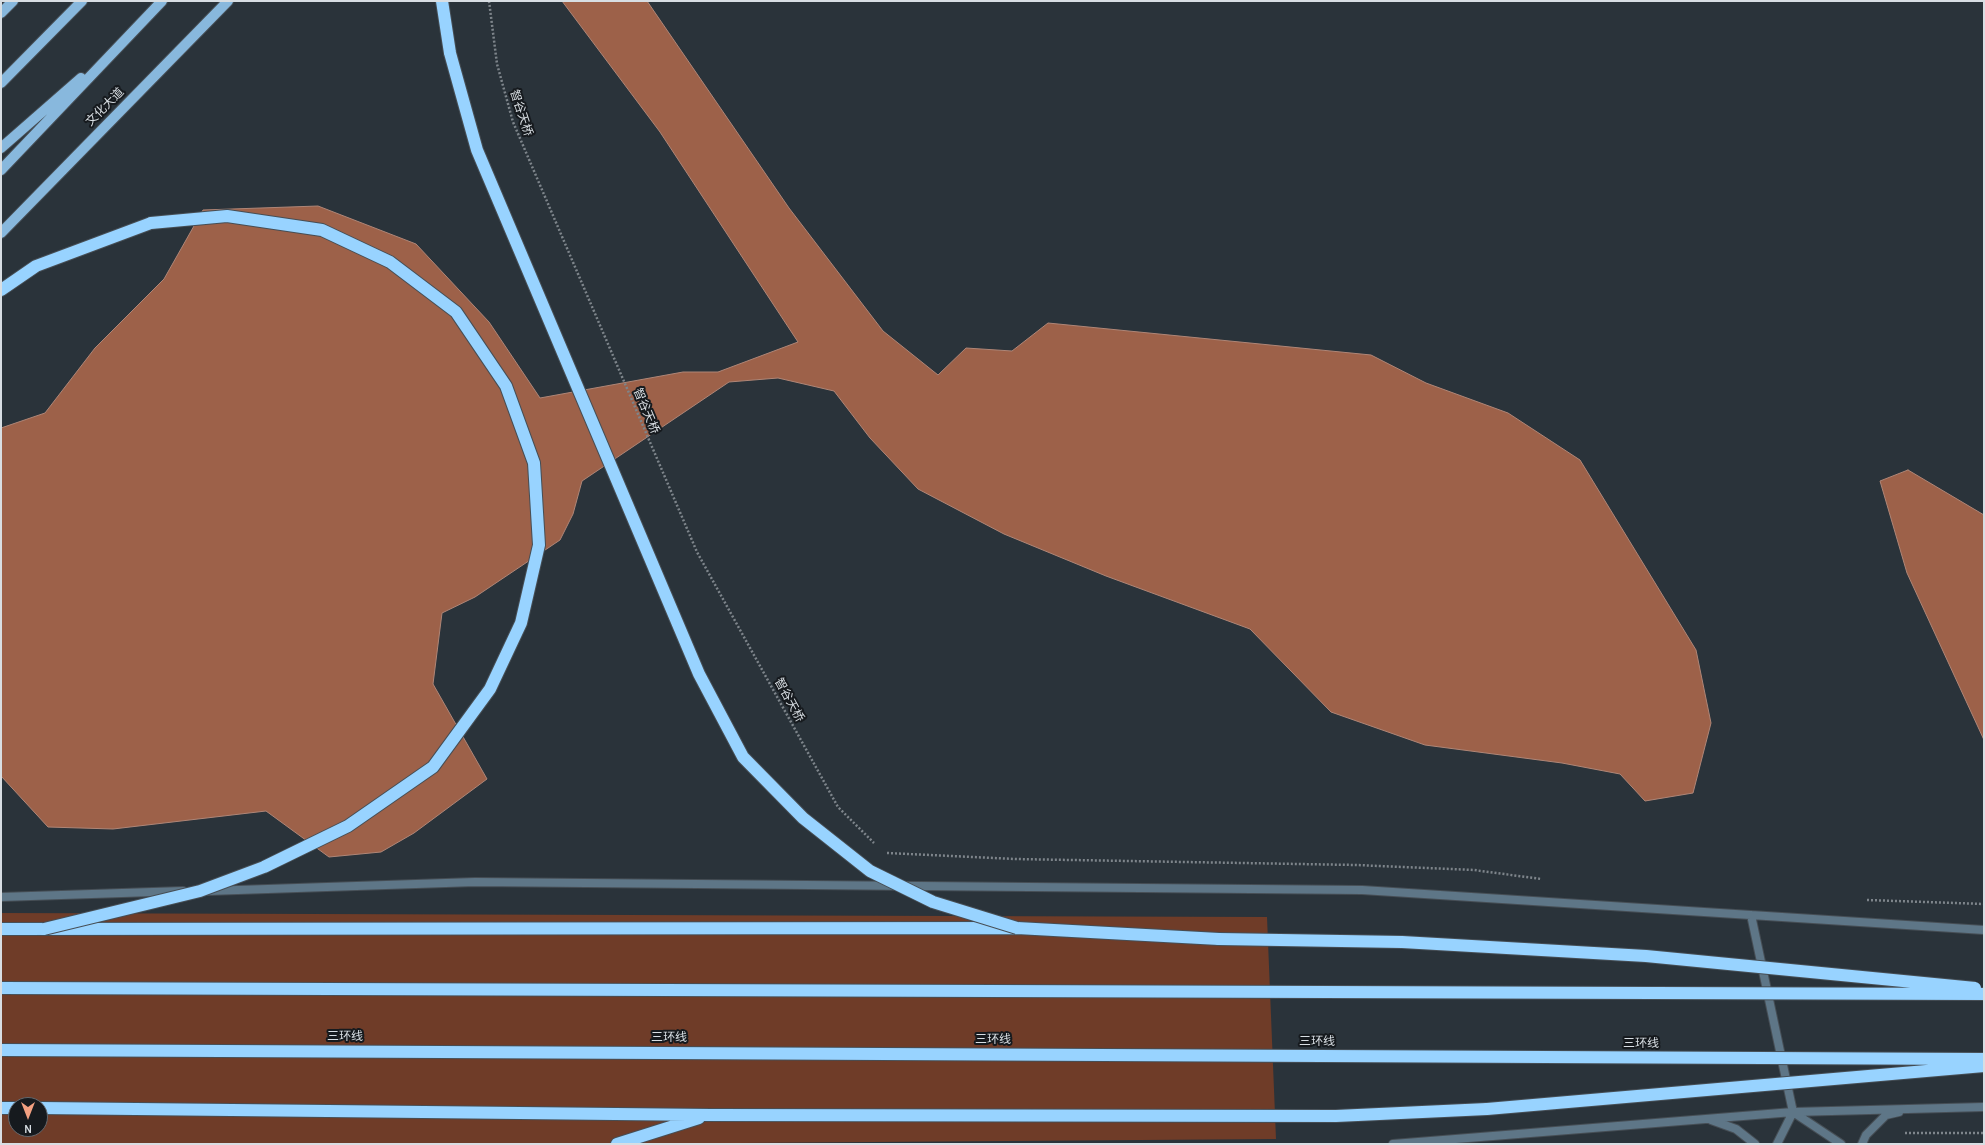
<!DOCTYPE html>
<meta charset="utf-8">
<style>
body{margin:0}
#map{position:relative;width:1985px;height:1145px;overflow:hidden;background:#2a333a;font-family:Karla,sans-serif}
canvas{display:block}
.frame{position:absolute;inset:0;border:2px solid #d8dee3;pointer-events:none}
.north{position:absolute;left:8px;top:1097px;width:40px;height:40px;box-sizing:border-box;background:#161a1e;border:1px solid #64686d;border-radius:50%;rotate:180deg;font-size:11px;font-weight:700;line-height:16px;text-align:center;color:#d8dee3}
.north::after{content:'';display:block;margin:auto;width:14px;height:18px;background:#f2a081;clip-path:polygon(50% 0,100% 100%,50% 72%,0 100%)}
</style>
<div id="map">
<canvas width="1985" height="1145"></canvas>
<div class="frame"></div>
<div class="north">N</div>
</div>
<script>
const ctx = document.querySelector('canvas').getContext('2d');
ctx.lineJoin = 'round';
function fillPath(path, color) { ctx.fillStyle = color; ctx.fill(path, 'evenodd'); }
const toPath = rows => new Path2D(rows.map(r => 'M' + r).join(''));
function trace(path, color, width, dash) { ctx.strokeStyle = color; ctx.lineWidth = width; ctx.lineCap = dash ? 'butt' : 'round'; ctx.setLineDash(dash || []); ctx.stroke(path); }
function label(font, color, halo, rows, align = 'center') {
  ctx.font = font + ' Karla,"Noto Sans SC",sans-serif'; ctx.lineWidth = 4; ctx.setLineDash([]); ctx.textBaseline = 'middle'; ctx.strokeStyle = halo; ctx.fillStyle = color; for (const [text, x, y, turn = 0] of rows) {
    ctx.save(); ctx.translate(x, y); ctx.rotate((+turn || 0) * Math.PI / 180); ctx.textAlign = isNaN(turn) ? turn : align; if (halo) ctx.strokeText(text, 0, 0); ctx.fillText(text, 0, 0); ctx.restore();
  }
}
const green = toPath([
 [1,913,1267,917,1276,1139,607,1144,1,1144],
 [16,1105,40,1105,40,1129,16,1129]
]);
const water = toPath([
 [562,1,647,1,789,208,883,331,938,375,966,348,1012,351,1048,323,1371,355,1426,383,1508,413,1580,460,1696,650,1711,723,1693,793,1645,801,1620,774,1562,763,1425,745,1331,712,1250,629,1106,576,1004,534,918,489,870,438,834,391,778,378,729,382,582,481,573,514,560,540,475,597,442,613,433,684,487,779,414,833,381,852,329,857,266,811,113,829,48,827,1,776,1,428,45,413,95,348,164,279,203,210,318,206,416,244,489,322,540,398,683,372,718,372,798,342,660,132,562,1],
 [1908,470,1984,515,1984,740,1907,573,1880,481,1908,470]
]);
const path = toPath([
 [489,1,497,64,513,122,697,552,838,807,874,843],
 [887,853,1015,859,1356,865,1474,870,1541,879],
 [1867,900,1984,904],
 [1905,1133,1984,1133]
]);
const street = toPath([
 [208,891,475,882,1362,890,1984,930],
 [1,897,183,891],
 [1751,915,1793,1112,1777,1144],
 [1793,1112,1841,1144],
 [1711,1120,1736,1129,1755,1144],
 [1393,1144,1793,1112,1984,1107],
 [1862,1144,1866,1135,1886,1115,1899,1112]
]);
const primary = toPath([
 [1,13,13,1],
 [1,83,82,1],
 [1,148,81,78],
 [1,170,162,1],
 [1,233,228,1]
]);
const highway = toPath([
 [442,1,450,53],
 [1,290,36,266,151,223],
 [1,929,1017,928,1219,939],
 [1,1108,16,1108],
 [40,1108,711,1115,1336,1116,1487,1109],
 [617,1144,699,1118]
]);
const highwayBridge = toPath([
 [450,53,477,150,699,674,743,757,803,818,870,871,933,902,1017,928],
 [44,929,200,891,264,867,348,826,433,767,490,689,521,623,539,545,534,463,506,386,456,312,390,262,322,230,227,216,151,223],
 [1219,939,1402,942,1646,956,1975,988],
 [1,988,1984,994],
 [1,1050,1984,1059],
 [1487,1109,1984,1066]
]);
const streetNames = [
 ["文化大道",105,107,-45],
 ["智谷天桥",521,113,72],
 ["智谷天桥",646,411,67],
 ["智谷天桥",789,700,61],
 ["三环线",345,1037],
 ["三环线",669,1038],
 ["三环线",993,1040],
 ["三环线",1317,1042],
 ["三环线",1641,1044]
];
fillPath(green, '#6f3c28');
fillPath(water, '#9d6149');
trace(water, '#af8677', 1);
trace(street, '#464e55', 10);
trace(primary, '#464e55', 12);
trace(highway, '#464e55', 14);
trace(path, '#7e858b', 2.5, [2, 2]);
trace(street, '#5e7687', 8);
trace(primary, '#88b8dd', 10);
trace(highway, '#98d3ff', 12);
trace(highwayBridge, '#464e55', 14, []);
trace(highwayBridge, '#98d3ff', 12);
label('12px', '#d8dee3', '#161a1e', streetNames);
</script>
